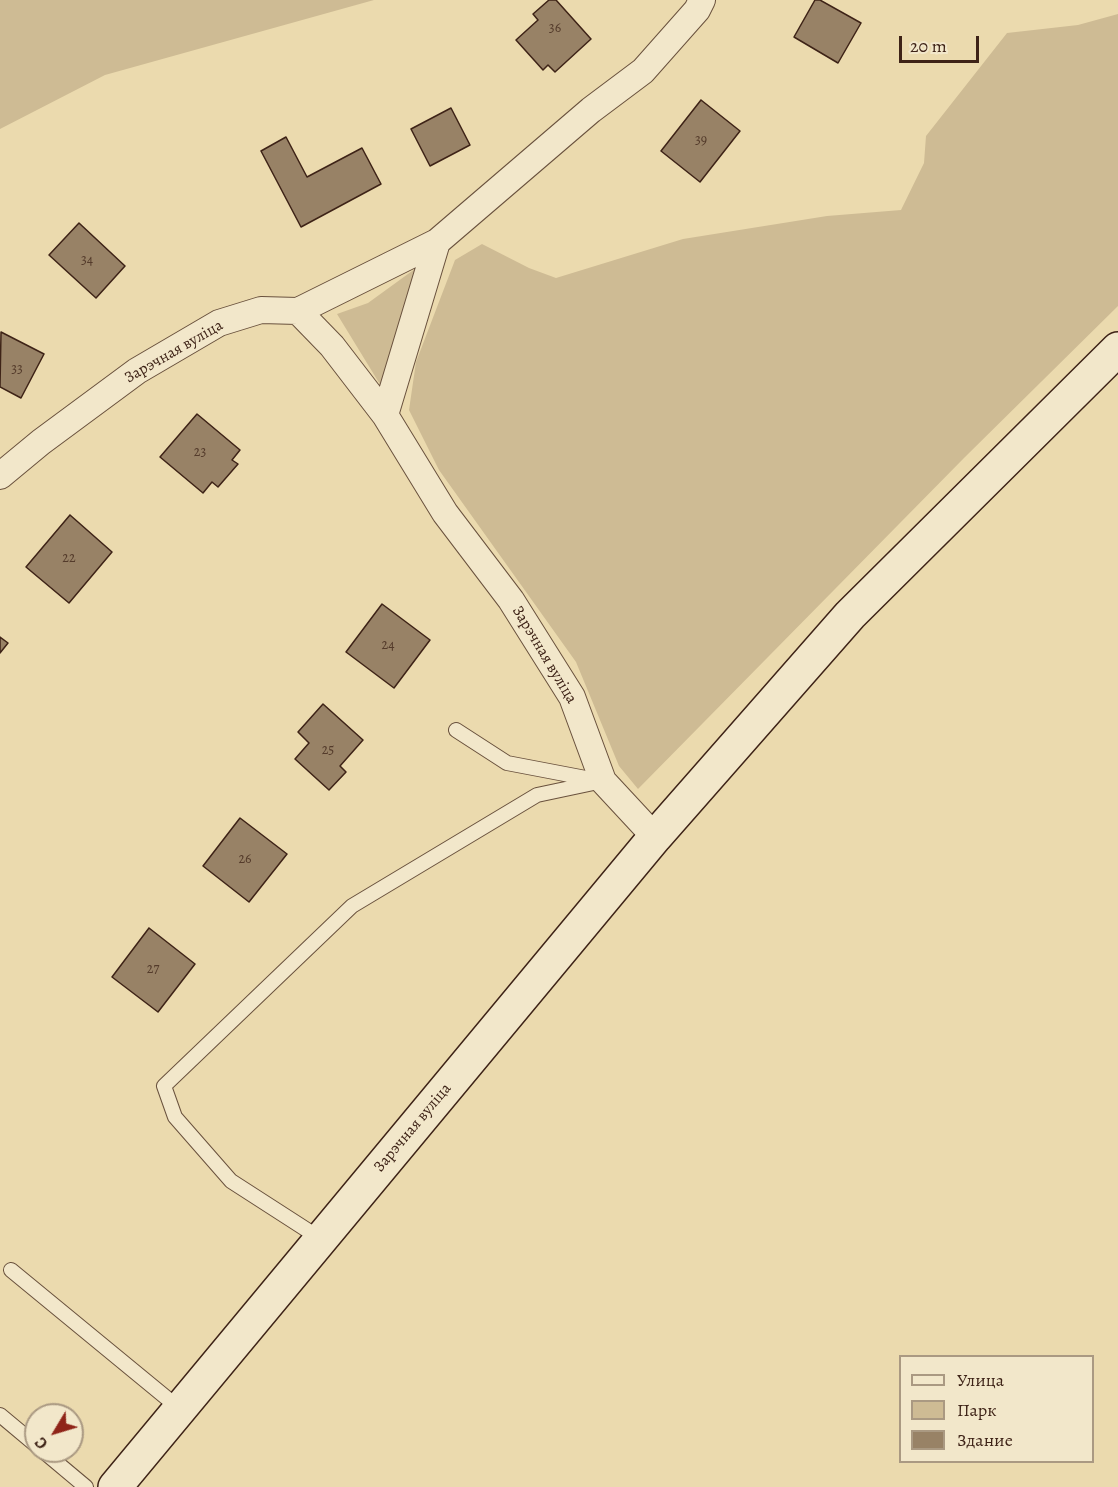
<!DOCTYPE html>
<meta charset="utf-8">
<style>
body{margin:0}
#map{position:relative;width:1118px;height:1487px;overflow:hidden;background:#ebdaae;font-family:Alegreya,serif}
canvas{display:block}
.legend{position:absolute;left:899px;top:1355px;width:195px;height:108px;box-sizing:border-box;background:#f2e7ca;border:2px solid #aa9982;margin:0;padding:8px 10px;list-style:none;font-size:18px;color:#3e2317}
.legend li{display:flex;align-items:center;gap:12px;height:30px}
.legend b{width:30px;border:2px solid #aa9982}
.north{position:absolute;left:24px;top:1403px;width:60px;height:60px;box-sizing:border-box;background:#f2e7ca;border:2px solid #aa9982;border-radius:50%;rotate:232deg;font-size:16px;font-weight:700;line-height:24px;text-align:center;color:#3e2317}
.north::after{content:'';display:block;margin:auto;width:21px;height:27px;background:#8f2418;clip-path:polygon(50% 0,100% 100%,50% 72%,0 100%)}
.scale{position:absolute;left:899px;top:36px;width:80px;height:27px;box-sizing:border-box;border:3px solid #3e2317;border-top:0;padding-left:8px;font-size:18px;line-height:21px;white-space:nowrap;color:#3e2317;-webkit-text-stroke:4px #f2e7ca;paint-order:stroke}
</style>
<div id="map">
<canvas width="1118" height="1487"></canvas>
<ul class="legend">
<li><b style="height:8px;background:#f2e7ca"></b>Улица</li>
<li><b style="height:16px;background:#cebb94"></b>Парк</li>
<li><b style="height:16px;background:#988266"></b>Здание</li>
</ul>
<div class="north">С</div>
<div class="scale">20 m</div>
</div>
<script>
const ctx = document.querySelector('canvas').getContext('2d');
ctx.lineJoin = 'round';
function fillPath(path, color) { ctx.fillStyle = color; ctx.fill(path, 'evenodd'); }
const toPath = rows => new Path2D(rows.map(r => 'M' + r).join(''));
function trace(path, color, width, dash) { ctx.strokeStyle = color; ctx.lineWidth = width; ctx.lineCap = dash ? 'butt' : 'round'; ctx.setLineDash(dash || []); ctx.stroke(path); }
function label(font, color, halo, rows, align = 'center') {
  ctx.font = font + ' Alegreya,serif'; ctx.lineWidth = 5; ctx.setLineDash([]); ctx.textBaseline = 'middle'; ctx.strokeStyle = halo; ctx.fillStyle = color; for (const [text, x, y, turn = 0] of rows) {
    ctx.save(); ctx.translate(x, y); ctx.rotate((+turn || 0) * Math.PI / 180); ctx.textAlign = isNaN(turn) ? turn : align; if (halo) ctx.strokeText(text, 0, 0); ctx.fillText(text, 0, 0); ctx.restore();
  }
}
const green = toPath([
 [0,0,374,0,105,75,0,129],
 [1118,14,1118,306,965,457,638,789,619,766,576,662,439,470,409,410,416,362,455,260,482,244,529,268,556,278,683,239,827,216,901,210,924,163,926,136,1007,33,1078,25],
 [419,266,381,386,337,314,368,303]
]);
const building = toPath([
 [549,0,556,0,591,39,555,72,548,65,543,70,516,40,538,20,533,14,549,0],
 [815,0,820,0,861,23,838,63,794,37,815,0],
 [701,100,740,131,700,182,661,151,701,100],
 [451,108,470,145,430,166,411,129,451,108],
 [286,137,307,177,362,148,381,184,301,227,261,151,286,137],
 [79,223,125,266,96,298,49,255,79,223],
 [1,332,44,354,21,398,0,387,1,332],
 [197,414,240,450,232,460,238,464,218,487,212,482,203,493,160,457,197,414],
 [70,515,112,552,69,603,26,567,70,515],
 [382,604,430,640,394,688,346,652,382,604],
 [0,637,8,643,0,653,0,637],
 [323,704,363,740,340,766,346,772,329,790,295,759,309,743,298,732,323,704],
 [240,818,287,854,249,902,203,866,240,818],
 [149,928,195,964,158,1012,112,977,149,928]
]);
const lane = toPath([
 [456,730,507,763,596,780],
 [321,1239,231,1181,175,1117,164,1086,352,906,537,795,603,781],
 [11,1270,180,1409],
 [0,1415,36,1445],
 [43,1451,86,1487]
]);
const street = toPath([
 [437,242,591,110,643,71,697,10,702,0],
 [298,311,437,242,385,415],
 [0,476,41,442,137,371,219,323,261,310,298,311,332,346,385,415,445,513,511,600,572,697,603,781,655,837]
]);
const secondary = toPath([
 [115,1487,655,837,850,615,1118,349]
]);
const numberNames = [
 ["36",555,29],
 ["39",701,141],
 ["34",87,261],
 ["33",17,370],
 ["23",200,453],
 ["22",69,559],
 ["24",388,646],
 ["25",328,751],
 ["26",245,860],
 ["27",153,970]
];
const streetNames = [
 ["Зарэчная вуліца",174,352,-30],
 ["Зарэчная вуліца",544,655,59],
 ["Зарэчная вуліца",413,1128,-50]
];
fillPath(green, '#cebb94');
fillPath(building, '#988266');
trace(building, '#3e2317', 1.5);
trace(lane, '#69513d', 16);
trace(street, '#69513d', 28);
trace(secondary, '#3e2317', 36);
trace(lane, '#f2e7ca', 14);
trace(street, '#f2e7ca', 26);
trace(secondary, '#f2e7ca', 33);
label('14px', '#543b2b', null, numberNames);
label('16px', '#3e2317', '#f2e7ca', streetNames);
</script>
